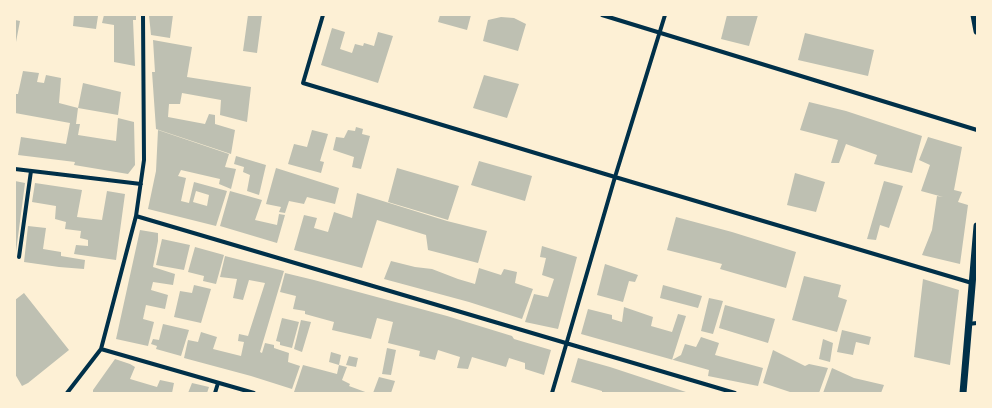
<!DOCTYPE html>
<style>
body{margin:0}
#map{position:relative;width:992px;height:408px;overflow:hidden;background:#fdf0d5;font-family:"Golos Text",sans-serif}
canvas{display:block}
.frame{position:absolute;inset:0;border:16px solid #fdf0d5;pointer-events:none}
</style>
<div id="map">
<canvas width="992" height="408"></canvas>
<div class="frame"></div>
</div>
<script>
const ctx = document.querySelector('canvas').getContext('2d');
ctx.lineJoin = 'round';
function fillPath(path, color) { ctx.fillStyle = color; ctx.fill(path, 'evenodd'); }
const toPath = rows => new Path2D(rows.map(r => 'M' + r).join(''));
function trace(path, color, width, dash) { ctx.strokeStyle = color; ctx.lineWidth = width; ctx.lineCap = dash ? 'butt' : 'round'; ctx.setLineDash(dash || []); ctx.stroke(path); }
const building = toPath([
 [74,15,98,16,96,29,73,26],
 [104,15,136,15,136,20,133,20,135,66,114,62,114,25,102,23],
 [149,15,173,15,170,38,151,35],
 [248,15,262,15,257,53,243,51],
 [440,15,471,15,467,30,438,22],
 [727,15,758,15,749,46,721,39],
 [501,17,514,18,526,24,518,51,483,41,488,20],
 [15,20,20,21,16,42,15,42],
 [332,28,345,32,340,49,352,53,355,44,363,46,364,43,374,46,378,32,393,36,378,83,321,65],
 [805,33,874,50,868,76,798,60],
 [153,40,192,47,187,77,251,87,247,122,220,115,221,100,182,93,180,104,169,104,168,117,205,124,209,114,215,115,215,124,235,130,231,154,156,129,152,72,155,72],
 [23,71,39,73,37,82,44,83,46,75,61,78,59,103,78,108,76,124,80,124,78,135,116,141,118,118,134,122,135,165,128,174,74,165,75,162,18,155,21,137,66,144,70,123,15,113,15,94,18,94],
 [484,75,519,84,507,118,473,108],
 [83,83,121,92,118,115,78,108],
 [809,102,846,111,922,136,912,173,874,164,877,155,846,144,839,163,831,163,838,140,800,130],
 [356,127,363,129,362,134,370,136,361,169,352,167,354,157,333,150,336,137,344,138,348,130,355,131],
 [158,130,229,154,225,167,236,169,231,189,219,184,220,179,181,170,178,176,186,178,181,201,189,203,194,182,227,191,216,226,148,209,156,171],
 [196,191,209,195,207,206,193,202],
 [312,130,328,134,320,161,324,162,321,173,288,164,294,144,307,147],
 [928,137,962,147,954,190,962,192,958,202,968,205,960,264,922,255,932,230,937,196,943,197,921,191,930,165,919,160],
 [236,156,266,165,259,195,247,191,250,175,243,172,244,167,234,164],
 [479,161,532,176,525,201,471,185],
 [276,168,339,188,335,204,307,197,304,204,289,201,285,213,279,212,281,207,266,204],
 [397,168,459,186,448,220,388,202],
 [795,173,825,182,816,212,787,205],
 [15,181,25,183,16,252,15,252],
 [884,181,903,186,889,228,880,225,876,240,867,239],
 [35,183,82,190,77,217,102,220,107,191,125,194,116,260,74,254,76,245,88,246,88,240,80,238,81,231,65,229,66,222,55,219,56,206,32,202],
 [230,191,262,200,255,220,277,225,279,214,285,215,277,243,220,226],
 [357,193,447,221,487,231,478,263,428,250,426,235,377,220,362,268,294,250,304,215,317,218,314,228,328,232,334,212,352,218],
 [676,217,732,232,796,252,786,288,720,269,722,264,667,250],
 [28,226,46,228,43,249,61,252,61,256,85,260,84,269,59,267,24,262],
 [140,230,158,233,158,241,153,267,175,274,173,285,153,282,151,290,168,295,165,309,146,305,143,319,154,322,148,346,116,339],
 [162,239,190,245,184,270,156,265],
 [542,246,577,257,558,329,525,322,534,294,548,297,554,279,542,275,546,258,540,257],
 [195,247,224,255,216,284,203,281,204,276,188,272],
 [225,256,284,271,260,352,262,353,265,343,274,345,274,348,289,353,288,362,300,366,292,389,251,376,184,358,188,340,198,342,201,332,217,337,213,349,241,356,244,342,238,341,239,334,248,336,265,283,249,280,243,300,233,298,237,279,220,277],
 [391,261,415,267,432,269,458,279,475,284,479,268,501,275,504,269,517,272,515,283,533,289,522,319,469,302,384,279],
 [605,264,638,275,635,282,629,281,623,302,597,295],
 [285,273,314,280,447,316,512,336,514,339,551,350,544,375,525,369,525,363,509,358,506,367,472,357,468,369,457,368,460,357,438,350,435,360,419,356,420,351,388,343,393,322,377,318,371,339,332,330,334,322,305,314,305,311,293,309,296,296,280,292],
 [804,276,841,285,838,297,847,300,837,332,792,320],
 [923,279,959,290,950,365,914,357],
 [194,285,211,289,201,323,174,317,180,291,192,293],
 [663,285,702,296,698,308,660,298],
 [24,293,69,350,28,383,22,386,15,374,15,300],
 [709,298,723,301,713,334,701,331],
 [725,305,775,319,768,343,719,328],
 [624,307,653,317,651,326,672,332,678,314,686,316,672,360,681,355,685,344,696,347,701,337,719,343,715,355,763,368,758,386,708,376,709,370,581,334,588,309,612,315,612,319,622,322],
 [282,318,299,322,292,348,280,345,280,342,276,341],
 [301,320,311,322,302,352,294,349],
 [163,324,189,330,181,356,156,349,157,346,151,344,153,339,159,340],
 [842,330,871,337,869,345,856,342,853,355,837,352],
 [823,339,833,343,830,362,819,359],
 [387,348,396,350,391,375,382,374],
 [773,350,805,366,809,364,828,368,819,393,793,393,763,383],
 [331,352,341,355,339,365,329,362],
 [349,356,358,358,356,367,346,365],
 [578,358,610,367,689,393,602,393,602,391,571,382],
 [115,359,130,364,135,367,130,379,157,387,160,380,174,383,172,393,93,393,93,390],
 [303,365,337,374,339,365,347,367,342,380,350,384,349,386,368,393,300,393,294,392],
 [832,368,854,378,884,385,881,393,823,393],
 [379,377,395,381,391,393,373,393],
 [192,383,209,387,207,393,188,393]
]);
const minor = toPath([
 [323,15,303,83,615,177,972,283],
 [602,15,977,130],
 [15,169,141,184],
 [136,216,735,393],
 [19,257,31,171],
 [968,324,977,323],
 [101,349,254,393],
 [67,393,101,349,136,216,144,160,143,15],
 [215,393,218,383],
 [552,393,615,177,665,15]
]);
const tertiary = toPath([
 [974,15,977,31],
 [963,393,977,226]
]);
fillPath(building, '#bec0b2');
trace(minor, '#003049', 4);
trace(tertiary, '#003049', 7);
</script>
